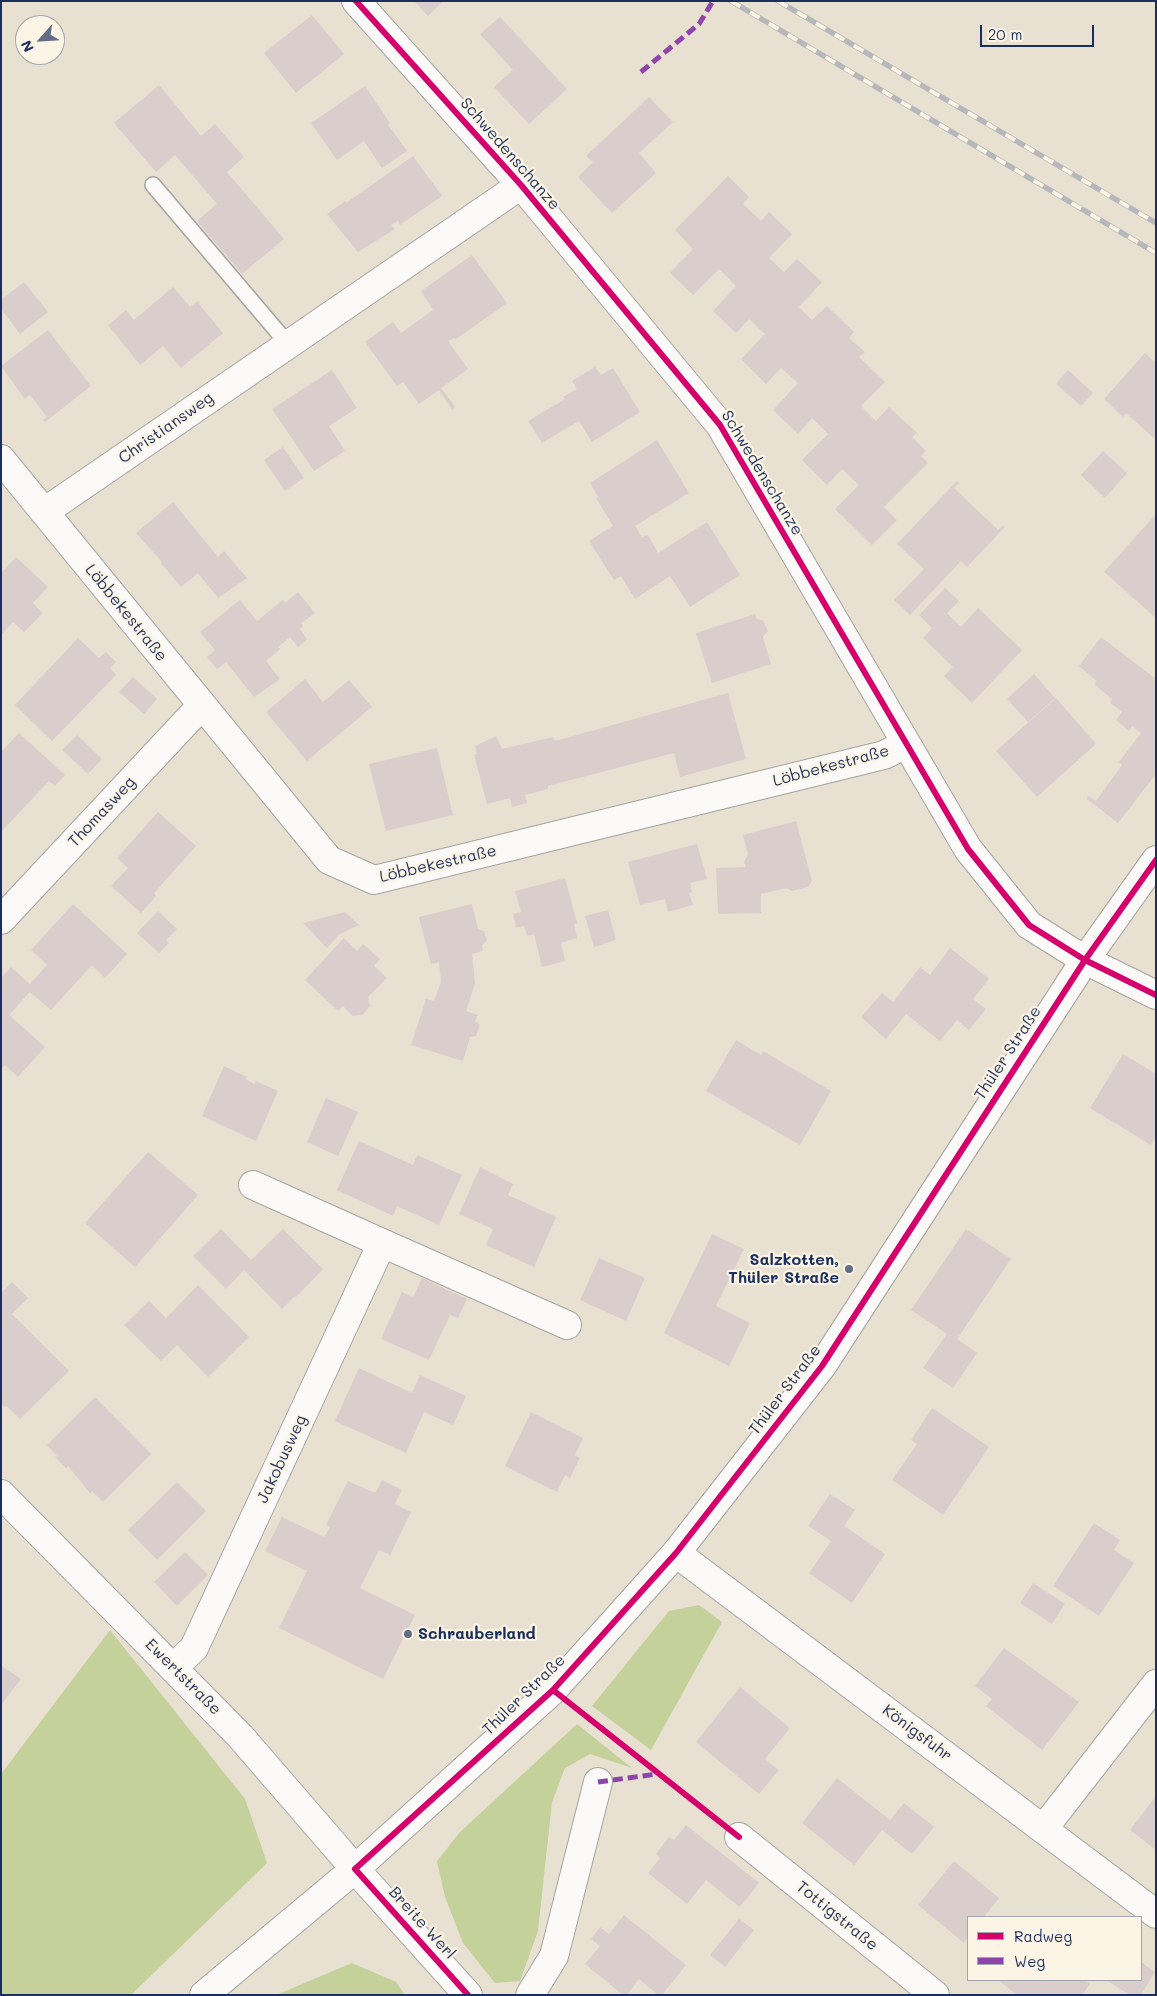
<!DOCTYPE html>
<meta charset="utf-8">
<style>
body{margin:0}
#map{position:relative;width:1157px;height:1996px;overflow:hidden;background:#e8e0d1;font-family:Mali,sans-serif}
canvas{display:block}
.frame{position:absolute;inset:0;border:2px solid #1b2f5e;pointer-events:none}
.legend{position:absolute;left:967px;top:1916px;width:175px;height:65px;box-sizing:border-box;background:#fcf5e5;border:1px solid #a2a6af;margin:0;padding:6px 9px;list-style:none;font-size:15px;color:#1b2f5e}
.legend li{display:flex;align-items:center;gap:10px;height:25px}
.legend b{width:25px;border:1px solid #a2a6af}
.north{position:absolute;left:15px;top:15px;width:50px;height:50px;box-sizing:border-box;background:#fcf5e5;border:1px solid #a2a6af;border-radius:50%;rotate:244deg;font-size:14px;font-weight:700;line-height:20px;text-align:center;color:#1b2f5e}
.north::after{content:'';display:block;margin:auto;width:18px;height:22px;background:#636d86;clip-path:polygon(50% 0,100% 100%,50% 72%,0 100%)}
.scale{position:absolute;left:980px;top:25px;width:114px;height:22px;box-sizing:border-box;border:2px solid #1b2f5e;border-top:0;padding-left:6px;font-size:15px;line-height:18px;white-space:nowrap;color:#1b2f5e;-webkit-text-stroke:4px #fcf5e5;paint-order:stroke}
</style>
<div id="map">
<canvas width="1157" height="1996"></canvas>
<div class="frame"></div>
<ul class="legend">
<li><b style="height:6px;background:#d6006c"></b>Radweg</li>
<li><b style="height:6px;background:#8e44ad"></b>Weg</li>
</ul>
<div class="north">N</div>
<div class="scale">20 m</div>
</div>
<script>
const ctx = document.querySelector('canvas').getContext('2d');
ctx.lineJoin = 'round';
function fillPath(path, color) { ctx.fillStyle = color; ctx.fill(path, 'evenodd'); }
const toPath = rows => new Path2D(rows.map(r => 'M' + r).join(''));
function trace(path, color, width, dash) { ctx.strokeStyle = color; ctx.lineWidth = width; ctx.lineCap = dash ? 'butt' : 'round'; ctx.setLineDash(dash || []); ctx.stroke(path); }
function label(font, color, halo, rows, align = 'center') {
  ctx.font = font + ' Mali,sans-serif'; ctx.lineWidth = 4.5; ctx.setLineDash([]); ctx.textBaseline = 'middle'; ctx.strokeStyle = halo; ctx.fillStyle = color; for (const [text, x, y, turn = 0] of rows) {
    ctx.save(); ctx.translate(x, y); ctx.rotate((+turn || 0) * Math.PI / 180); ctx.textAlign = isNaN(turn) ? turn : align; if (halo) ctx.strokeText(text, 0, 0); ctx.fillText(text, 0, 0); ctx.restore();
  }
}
const green = toPath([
 [699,1605,722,1622,651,1750,592,1706,669,1611],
 [110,1630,245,1799,267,1863,131,1995,1,1995,1,1774],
 [577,1724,632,1768,590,1754,565,1768,552,1802,538,1931,520,1981,495,1983,463,1943,445,1897,437,1861,460,1832],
 [352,1963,396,1982,405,1995,276,1995]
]);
const building = toPath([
 [414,1,443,1,428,16],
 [312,15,344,54,296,93,264,53],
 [500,17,567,89,529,124,494,87,513,70,480,34],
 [159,85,201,136,215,124,244,157,227,172,284,239,242,274,197,221,217,204,175,155,156,172,114,123],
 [365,86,390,123,388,125,407,151,382,168,364,141,337,160,311,123],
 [649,97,673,122,639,153,656,173,612,213,578,177,593,162,586,156],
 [413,156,442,196,400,225,398,221,391,225,395,229,358,252,327,214,345,201,346,203],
 [728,176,749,197,743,204,761,221,769,212,792,234,769,258,784,272,797,259,822,282,799,307,812,320,827,306,854,332,849,338,865,352,859,357,885,382,861,406,876,421,889,407,917,433,912,437,926,451,921,456,928,463,884,507,897,520,872,545,835,509,859,485,842,469,827,485,802,460,828,434,812,418,798,434,773,410,798,383,781,368,766,384,741,359,765,334,749,319,736,333,713,311,736,286,719,269,693,295,670,273,693,249,675,230],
 [472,255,507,303,456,339,454,338,448,341,468,369,441,388,455,407,452,410,439,390,419,404,403,382,397,386,365,342,393,322,401,333,433,310,421,291],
 [24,282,48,312,20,334,1,309,1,300],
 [173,287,190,307,198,301,200,303,199,304,223,333,181,368,163,346,140,365,108,325,126,310,134,320],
 [48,330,91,386,45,422,43,420,47,417,30,395,25,399,1,366],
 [1145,353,1156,363,1156,440,1126,413,1123,417,1104,399],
 [595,367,601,375,613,368,640,412,592,442,579,421,542,443,528,421,565,399,563,397,577,389,572,381],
 [332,370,357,408,329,426,345,451,314,471,272,409],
 [1068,370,1093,393,1081,406,1056,384],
 [657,440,689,493,635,526,642,537,648,535,658,553,707,522,740,575,690,607,670,576,635,599,621,576,614,580,589,541,613,526,596,498,598,497,590,483],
 [283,447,304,478,285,491,264,460],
 [1103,451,1127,473,1105,498,1081,475],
 [957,481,959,483,954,488,998,530,1003,525,1005,527,967,567,961,561,910,615,894,600,924,569,897,544],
 [173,502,218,557,224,551,247,578,218,598,198,573,181,587,161,563,162,562,136,533],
 [1156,514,1156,618,1104,572],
 [16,557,48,587,33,603,43,613,24,632,13,622,1,635,1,573],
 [945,588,959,601,947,613,961,627,978,608,1022,650,972,703,944,676,953,667,923,638,932,628,919,615],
 [298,592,315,613,301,623,303,626,300,629,307,639,298,647,290,637,278,647,280,649,266,661,280,679,254,697,226,662,217,669,207,657,215,650,200,632,240,600,257,621,283,600,285,603],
 [755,614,757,619,763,620,768,631,763,637,771,664,712,683,696,633],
 [1101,637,1156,679,1156,774,1118,823,1087,799,1088,796,1096,801,1122,765,1119,762,1141,733,1132,726,1129,731,1116,720,1122,712,1110,703,1112,699,1094,684,1097,681,1079,666],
 [78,638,99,658,106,652,116,662,110,668,116,675,52,741,15,705],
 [1034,674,1055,698,1028,722,1007,699],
 [133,677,157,699,144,714,119,692],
 [305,679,323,702,349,680,372,707,307,761,266,712],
 [728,693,746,759,680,777,674,753,548,786,548,789,525,795,527,803,512,807,510,798,487,804,474,755,477,754,475,746,496,736,502,749,553,737,555,741],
 [1056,698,1096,744,1037,797,996,751],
 [19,733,65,775,55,786,49,781,1,832,1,752],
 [77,735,102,759,88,774,62,750],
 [437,748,453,815,386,831,369,764],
 [158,812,196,846,154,893,156,896,141,913,111,886,128,868,117,858],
 [796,821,812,881,808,887,792,891,786,888,761,894,761,913,718,914,716,868,746,867,744,862,748,854,743,835],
 [697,844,707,879,690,883,692,892,689,893,693,905,668,912,665,899,640,905,628,862],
 [565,878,577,923,574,924,577,938,561,943,565,961,542,967,534,934,527,936,524,926,516,928,513,914,521,912,515,891],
 [73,904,127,954,105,978,92,965,51,1010,30,992,9,1015,45,1047,18,1077,5,1065,1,1069,1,978,11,967,30,984,47,965,31,950],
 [472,904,478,929,484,931,487,941,482,945,483,951,472,954,475,983,466,1011,478,1015,475,1021,480,1025,476,1036,470,1037,463,1061,411,1045,426,999,434,1001,441,982,439,962,431,964,419,917],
 [608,910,616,940,594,947,585,916],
 [158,911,177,929,166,940,169,943,159,953,137,933],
 [345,912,359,925,340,934,327,948,303,923],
 [344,938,357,951,363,944,380,959,374,966,387,978,368,997,370,1006,362,1015,353,1016,343,1006,338,1011,305,980],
 [950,948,989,979,973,999,986,1009,969,1030,957,1020,940,1041,906,1014,886,1039,861,1017,882,993,893,1002,920,967,930,975],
 [736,1040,761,1055,763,1051,831,1091,800,1145,706,1091],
 [1123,1054,1156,1074,1156,1137,1151,1145,1090,1108],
 [224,1066,247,1077,245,1079,255,1084,256,1081,278,1091,256,1141,202,1116],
 [326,1098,358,1112,338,1156,307,1142],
 [359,1141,413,1165,417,1155,462,1175,439,1225,397,1206,393,1216,337,1190],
 [148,1152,198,1195,135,1267,85,1223],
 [480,1167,513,1184,508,1195,556,1217,534,1267,486,1245,493,1229,459,1214],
 [221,1229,251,1260,283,1229,323,1269,296,1297,295,1296,282,1309,244,1270,226,1289,193,1256],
 [966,1229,1011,1259,957,1339,977,1353,953,1388,923,1368,947,1334,911,1310],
 [712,1234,744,1249,716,1306,750,1323,729,1366,664,1333],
 [599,1258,645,1278,626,1321,580,1300],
 [422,1278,467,1299,458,1318,450,1315,429,1360,381,1339,402,1292,413,1297],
 [12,1282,28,1298,12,1314,69,1371,20,1419,6,1406,5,1407,1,1404,1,1293],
 [198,1285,249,1337,208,1377,177,1345,161,1361,124,1325,149,1301,166,1318],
 [359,1368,412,1393,420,1375,466,1396,453,1425,424,1412,406,1453,335,1421],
 [95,1397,151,1454,103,1502,92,1491,90,1493,68,1466,66,1468,55,1457,57,1456,47,1445],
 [932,1408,989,1447,943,1515,892,1480,917,1444,911,1440],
 [531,1412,583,1438,575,1455,580,1458,570,1478,565,1475,557,1492,505,1466],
 [382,1480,402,1490,395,1504,411,1512,390,1555,379,1550,360,1588,415,1615,383,1679,279,1628,307,1571,265,1551,282,1517,324,1537,330,1527,326,1525,348,1481,375,1493],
 [177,1482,206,1511,157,1560,128,1530],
 [830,1494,855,1510,844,1526,885,1554,852,1603,809,1573,831,1541,808,1526],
 [1094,1523,1120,1540,1114,1550,1134,1563,1099,1616,1053,1586],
 [185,1552,208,1575,177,1606,154,1582],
 [1033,1583,1065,1604,1052,1624,1020,1603],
 [1004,1648,1079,1702,1042,1750,986,1706,992,1699,975,1686],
 [2,1666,21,1679,1,1705,1,1667],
 [740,1687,790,1728,765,1759,779,1770,759,1794,696,1742],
 [837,1778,890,1820,904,1803,934,1827,912,1854,882,1830,854,1865,802,1823],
 [1156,1796,1156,1850,1130,1830],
 [686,1825,759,1883,740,1907,706,1880,687,1904,648,1873,660,1858,656,1854,669,1837,674,1840],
 [954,1861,999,1898,984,1917,968,1917,968,1937,964,1943,918,1905],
 [624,1915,686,1965,662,1995,658,1995,639,1979,627,1995,623,1995,585,1964,600,1946,591,1939,600,1927,609,1934],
 [739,1919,754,1930,725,1967,710,1955],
 [1141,1962,1155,1972,1141,1995,1130,1995,1106,1980,1141,1980],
 [998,1980,1085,1980,1090,1984,1082,1995,1017,1995]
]);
const service = toPath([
 [153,185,288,344]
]);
const minor = toPath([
 [356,1,521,185,720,425,968,849,1029,925,1085,960,1156,995],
 [1,459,329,860,374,880,884,755,906,744],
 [44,512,521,185],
 [1,920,202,705],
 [253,1185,382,1243],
 [1,1494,240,1736,355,1869,468,1995],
 [676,1553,1156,1914],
 [173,1668,194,1648,382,1243,567,1325],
 [1044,1828,1156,1684],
 [739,1837,935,1995],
 [530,1995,554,1956,598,1782]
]);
const secondary = toPath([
 [204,1995,355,1869,553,1690,676,1553,822,1366,1085,960,1156,860]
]);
const rail = toPath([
 [731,1,1156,253],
 [778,1,1156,223]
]);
const quiet = toPath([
 [641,72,699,24,713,1],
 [598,1782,657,1774]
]);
const cycleway = toPath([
 [356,1,521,185,720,425,968,849,1029,925,1085,960,1156,995],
 [553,1690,739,1837],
 [468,1995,355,1869,553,1690,676,1553,822,1366,1085,960,1156,860]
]);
const markers = [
 [849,1269,5,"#636d86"],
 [408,1634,5,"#636d86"]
];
const streetNames = [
 ["Schwedenschanze",510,154,49],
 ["Christiansweg",166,428,-35],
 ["Schwedenschanze",762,473,59],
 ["Löbbekestraße",126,613,51],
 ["Löbbekestraße",831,766,-15],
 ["Thomasweg",102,812,-47],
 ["Löbbekestraße",438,864,-13],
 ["Thüler Straße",1008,1053,-57],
 ["Thüler Straße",785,1390,-53],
 ["Jakobusweg",282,1459,-65],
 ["Ewertstraße",183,1677,45],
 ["Thüler Straße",524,1695,-44],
 ["Königsfuhr",917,1733,37],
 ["Tottigstraße",837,1916,39],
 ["Breite Werl",422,1923,48]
];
const poiNames = [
 ["Salzkotten,",839,1260],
 ["Thüler Straße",839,1278],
 ["Schrauberland",418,1634,"left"]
];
fillPath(green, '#c4d19a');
fillPath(building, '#dacecd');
trace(service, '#a5a4a1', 18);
trace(minor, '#a5a4a1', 30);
trace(secondary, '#a5a4a1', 30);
trace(service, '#fcfaf8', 15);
trace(minor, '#fcfaf8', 28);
trace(secondary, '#fcfaf8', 28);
trace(rail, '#b6b7ba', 5.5);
trace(rail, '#fcf5e5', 4, [11]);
trace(quiet, '#8e44ad', 5, [10, 5]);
trace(cycleway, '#d6006c', 6);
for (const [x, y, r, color] of markers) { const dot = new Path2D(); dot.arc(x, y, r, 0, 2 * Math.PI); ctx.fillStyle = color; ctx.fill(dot); trace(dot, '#fcf5e5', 2); }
label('16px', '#1b2f5e', '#fcf5e5', streetNames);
label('bold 16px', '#1b2f5e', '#fcf5e5', poiNames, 'right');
</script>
